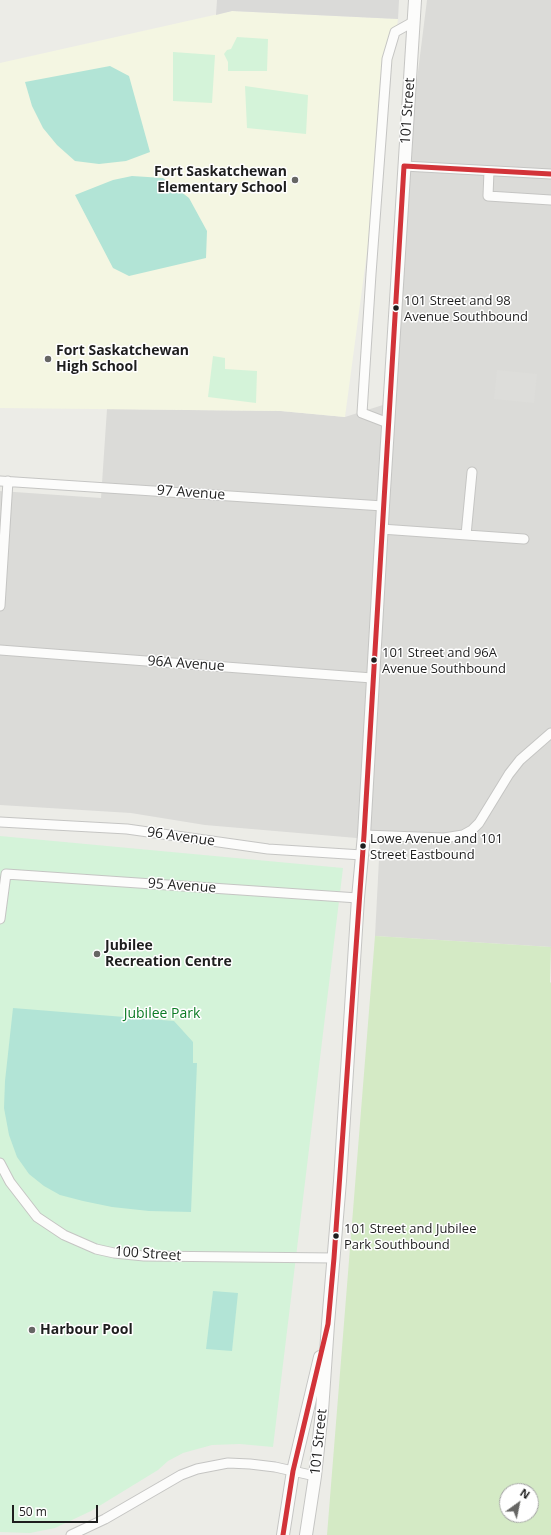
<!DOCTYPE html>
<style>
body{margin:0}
#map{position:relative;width:551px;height:1535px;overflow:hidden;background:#ecece7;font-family:"Open Sans",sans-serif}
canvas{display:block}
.north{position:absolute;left:499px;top:1483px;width:40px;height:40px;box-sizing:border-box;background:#fff;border:1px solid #a5a5a5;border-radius:50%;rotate:33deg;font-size:11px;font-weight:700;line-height:16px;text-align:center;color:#1e1e1e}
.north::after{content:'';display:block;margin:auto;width:14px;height:18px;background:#666664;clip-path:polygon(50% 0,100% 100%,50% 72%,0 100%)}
.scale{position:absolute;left:12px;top:1505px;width:86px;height:18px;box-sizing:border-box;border:2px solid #1e1e1e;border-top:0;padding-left:5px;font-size:12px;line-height:14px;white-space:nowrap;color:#1e1e1e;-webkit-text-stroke:3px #fff;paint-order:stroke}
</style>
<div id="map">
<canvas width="551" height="1535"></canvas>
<div class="north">N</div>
<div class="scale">50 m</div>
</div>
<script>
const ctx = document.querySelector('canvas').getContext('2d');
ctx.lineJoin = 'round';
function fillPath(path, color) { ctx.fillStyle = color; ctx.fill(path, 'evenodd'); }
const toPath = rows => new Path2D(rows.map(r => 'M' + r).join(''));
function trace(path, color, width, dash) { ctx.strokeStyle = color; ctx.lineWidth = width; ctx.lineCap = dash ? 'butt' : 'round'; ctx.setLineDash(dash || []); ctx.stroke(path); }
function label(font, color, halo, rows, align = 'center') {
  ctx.font = font + ' "Open Sans",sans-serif'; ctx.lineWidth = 3; ctx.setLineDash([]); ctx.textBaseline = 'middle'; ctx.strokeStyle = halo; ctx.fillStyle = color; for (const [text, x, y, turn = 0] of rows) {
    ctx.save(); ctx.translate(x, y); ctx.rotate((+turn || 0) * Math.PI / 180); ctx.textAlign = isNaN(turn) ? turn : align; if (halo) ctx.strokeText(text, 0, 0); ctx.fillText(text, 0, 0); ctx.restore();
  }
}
const residential = toPath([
 [427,0,551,0,551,947,375,936,380,840,205,825,131,813,0,805,0,491,101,498,107,409,281,411,345,417,386,404,404,183]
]);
const education = toPath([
 [232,11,398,19,345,417,281,411,0,408,0,63]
]);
const religious = toPath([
 [217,0,399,0,398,19,232,11,216,15]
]);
const grass = toPath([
 [375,936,551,947,550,982,551,983,551,1535,327,1535],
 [507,1491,531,1491,531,1515,507,1515]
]);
const park = toPath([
 [237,37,268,39,267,71,228,71,228,62,224,54,227,50,231,49],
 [173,52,215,55,212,103,173,101],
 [245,86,308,95,306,134,247,128],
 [213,356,225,358,225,369,257,371,256,403,208,397],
 [0,836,343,868,273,1447,240,1444,212,1445,183,1453,168,1461,158,1470,91,1511,55,1528,30,1533,0,1532]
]);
const pitch = toPath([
 [110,66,129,76,150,152,126,161,99,164,75,161,57,145,43,128,32,106,25,82],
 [132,176,163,178,189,198,207,231,206,258,129,276,113,268,75,195,113,180],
 [13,1008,174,1021,193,1042,193,1063,197,1063,191,1212,149,1211,112,1207,83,1201,60,1195,44,1186,29,1174,17,1157,9,1135,4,1108,5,1081],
 [213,1291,238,1293,232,1351,206,1349]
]);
const parking = toPath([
 [497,370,537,374,534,403,494,399]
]);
const minor = toPath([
 [404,166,551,174],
 [489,171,488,196,551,200],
 [388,423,362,413,371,274,387,59,395,32,413,22],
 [0,481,383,506],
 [381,529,524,539],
 [466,535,472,472],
 [0,606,8,481],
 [0,650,372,678],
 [0,822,127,829,268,849,362,855],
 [364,835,444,838,463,835,472,830,479,823,509,774,520,760,551,733],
 [0,919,6,874,358,898],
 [0,1163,10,1182,37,1217,64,1235,96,1249,114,1253,144,1256,334,1258],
 [71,1535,105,1519,181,1475,197,1469,228,1463,250,1464,275,1467,315,1476]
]);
const tertiary = toPath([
 [283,1535,293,1471,320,1357],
 [306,1535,315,1476,322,1411,328,1324,340,1181,358,898,364,835,383,506,415,0]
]);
const bus1 = toPath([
 [283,1535,293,1471,328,1324,334,1258,364,835,404,166,551,174]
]);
const markers = [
 [295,180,4,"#666664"],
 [396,308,3.5,"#1e1e1e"],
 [48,359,4,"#666664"],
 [374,660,3.5,"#1e1e1e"],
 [363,846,3.5,"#1e1e1e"],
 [97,954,4,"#666664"],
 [336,1236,3.5,"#1e1e1e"],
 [32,1330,4,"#666664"]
];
const busNames = [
 ["101 Street and 98",404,301],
 ["Avenue Southbound",404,317],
 ["101 Street and 96A",382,653],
 ["Avenue Southbound",382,669],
 ["Lowe Avenue and 101",370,839],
 ["Street Eastbound",370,855],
 ["101 Street and Jubilee",344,1229],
 ["Park Southbound",344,1245]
];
const streetNames = [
 ["101 Street",408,111,-86],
 ["97 Avenue",191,493,4],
 ["96A Avenue",186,664,4],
 ["96 Avenue",181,837,8],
 ["95 Avenue",182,886,4],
 ["100 Street",148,1254,4],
 ["101 Street",319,1442,-84]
];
const poiNames = [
 ["Fort Saskatchewan",287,172,"right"],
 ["Elementary School",287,188,"right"],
 ["Fort Saskatchewan",56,351],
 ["High School",56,367],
 ["Jubilee",105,946],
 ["Recreation Centre",105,962],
 ["Harbour Pool",40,1330]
];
const parkNames = [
 ["Jubilee Park",162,1014]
];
fillPath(residential, '#dbdbd8');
fillPath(education, '#f4f6e2');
fillPath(religious, '#dadad8');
fillPath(grass, '#d4eac5');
fillPath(park, '#d4f3d9');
fillPath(pitch, '#b2e4d6');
fillPath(parking, '#ddddda');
trace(minor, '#c5c5c3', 11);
trace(tertiary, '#c5c5c3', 14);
trace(minor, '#fcfcfb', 9);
trace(tertiary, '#fcfcfb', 12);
trace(bus1, '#d23339', 5);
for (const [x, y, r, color] of markers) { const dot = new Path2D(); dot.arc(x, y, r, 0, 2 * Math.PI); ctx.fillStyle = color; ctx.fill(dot); trace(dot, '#fff', 1.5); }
label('13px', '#1e1e1e', '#fff', busNames, 'left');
label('14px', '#1e1e1e', '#fff', streetNames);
label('bold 14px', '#1e1e1e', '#fff', poiNames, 'left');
label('14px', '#0c7c25', '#fff', parkNames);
</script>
